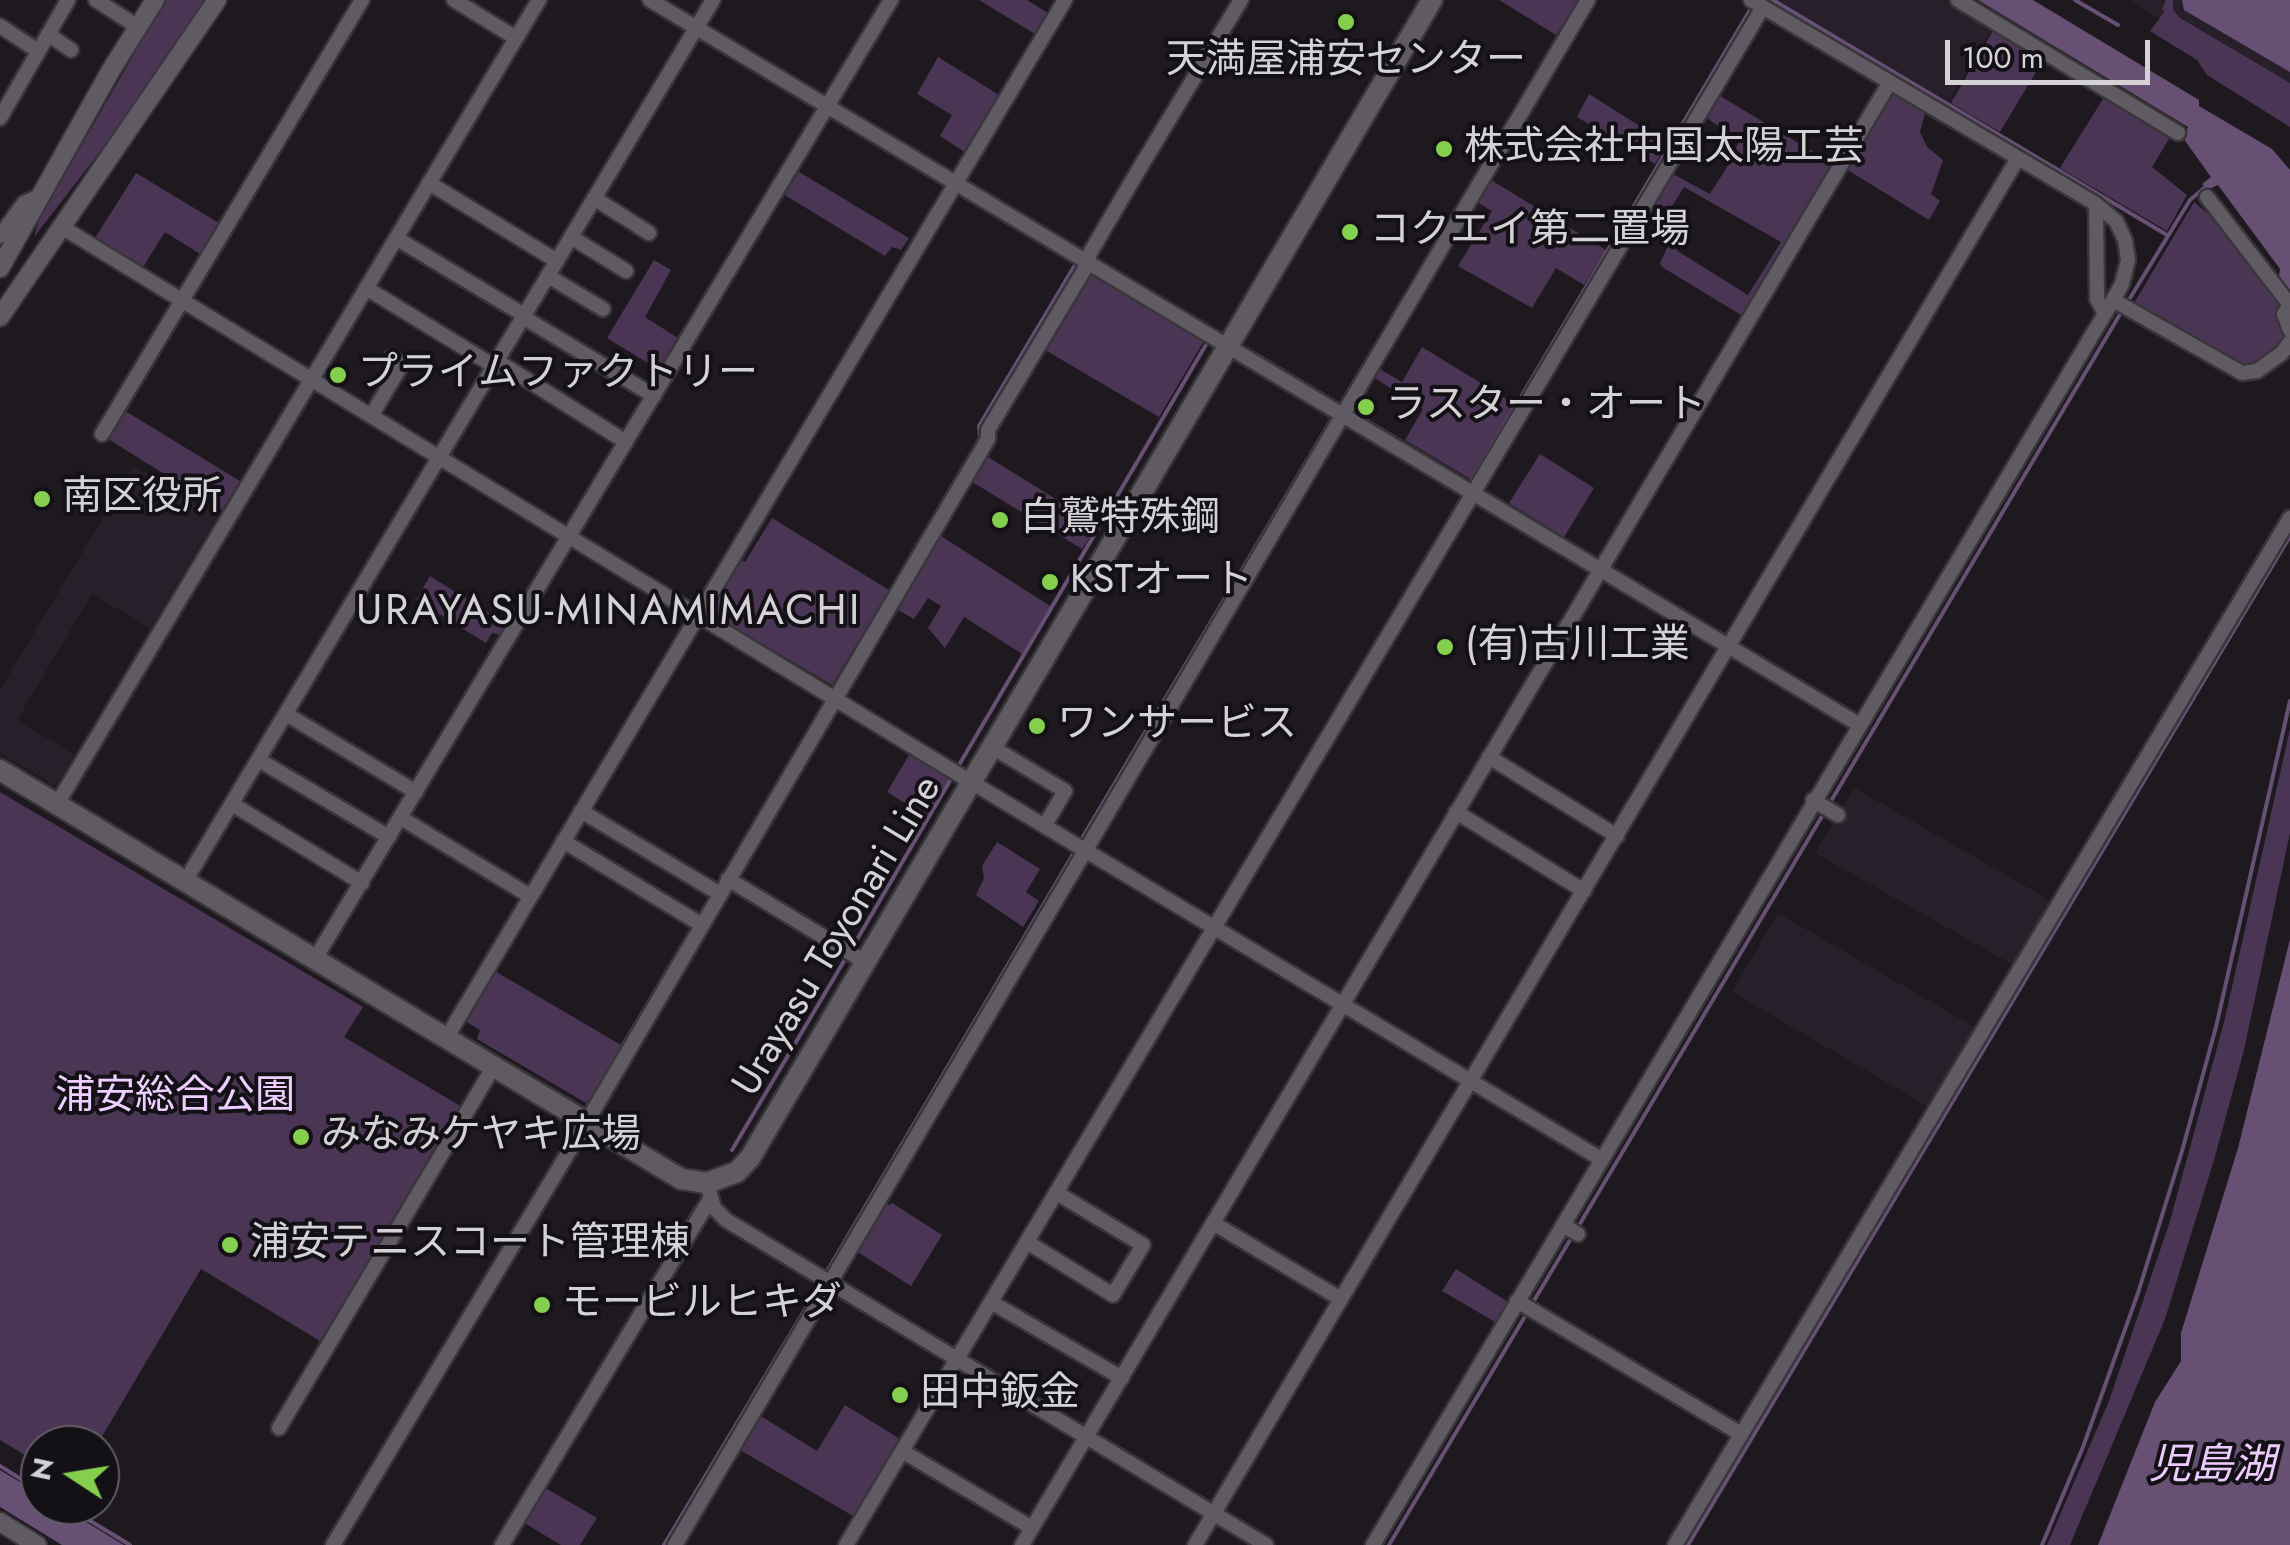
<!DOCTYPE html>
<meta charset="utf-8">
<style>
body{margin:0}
#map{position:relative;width:2290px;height:1545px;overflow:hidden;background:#1d191f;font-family:Jost,sans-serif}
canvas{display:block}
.north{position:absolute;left:20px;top:1425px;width:100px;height:100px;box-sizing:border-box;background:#141116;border:2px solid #615e63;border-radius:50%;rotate:282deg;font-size:28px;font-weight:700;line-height:40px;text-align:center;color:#d4d2d6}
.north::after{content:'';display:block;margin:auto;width:35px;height:45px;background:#84cf4d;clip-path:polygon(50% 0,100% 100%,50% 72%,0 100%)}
.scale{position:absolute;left:1945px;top:40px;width:205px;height:45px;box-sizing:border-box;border:5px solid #d4d2d6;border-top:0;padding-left:12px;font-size:30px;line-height:35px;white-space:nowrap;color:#d4d2d6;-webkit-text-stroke:8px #141116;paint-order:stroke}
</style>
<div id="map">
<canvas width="2290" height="1545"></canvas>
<div class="north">N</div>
<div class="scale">100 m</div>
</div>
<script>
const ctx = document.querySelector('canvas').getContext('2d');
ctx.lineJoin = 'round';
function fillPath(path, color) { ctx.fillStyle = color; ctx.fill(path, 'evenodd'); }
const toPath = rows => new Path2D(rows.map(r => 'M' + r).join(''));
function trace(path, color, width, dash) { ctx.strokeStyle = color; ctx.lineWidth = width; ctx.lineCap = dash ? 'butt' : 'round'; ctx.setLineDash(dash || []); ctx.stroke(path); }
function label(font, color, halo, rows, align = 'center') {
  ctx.font = font + ' Jost,"Noto Sans JP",sans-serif'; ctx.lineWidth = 8; ctx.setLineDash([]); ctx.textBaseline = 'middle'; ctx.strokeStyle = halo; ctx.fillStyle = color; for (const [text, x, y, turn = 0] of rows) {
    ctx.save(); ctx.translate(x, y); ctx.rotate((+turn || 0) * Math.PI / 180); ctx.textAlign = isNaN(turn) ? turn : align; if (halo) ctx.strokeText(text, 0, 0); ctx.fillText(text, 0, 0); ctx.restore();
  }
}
const built = toPath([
 [1778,0,1954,0,1994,24,1949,102],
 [2128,0,2290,0,2290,94],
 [134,466,217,516,150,628,92,594,17,720,74,754,55,786,0,753,0,690],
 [1855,788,2053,902,2015,966,1815,853],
 [1778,913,1978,1029,1929,1107,1732,992]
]);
const green = toPath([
 [165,0,206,0,106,144,34,237,39,219],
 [979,0,1027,0,1048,13,1035,34],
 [1499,0,1578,0,1556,35],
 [2166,0,2173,0,2173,10,2180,18,2290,83,2290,127,2207,75,2197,60,2150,31,2165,11,2162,9],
 [1995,27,2045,57,2000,132,1951,103],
 [938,57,999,95,965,152,940,136,952,115,917,94],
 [1896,93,1925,113,1920,132,1927,147,1943,160,1931,194,1940,201,1929,220,1846,169,1888,95],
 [1589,94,1668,144,1655,164,1577,117],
 [1717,94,1833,164,1741,315,1662,267,1660,263,1677,227,1650,207,1671,173,1710,194,1730,162,1739,141,1704,116],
 [1684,187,1781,242,1748,295,1676,250,1686,231,1666,216],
 [2106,94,2172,134,2152,167,2187,195,2167,231,2060,168],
 [796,170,909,238,901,250,892,247,885,256,783,194],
 [136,173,219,223,200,254,165,232,143,267,95,238],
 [1491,180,1606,250,1584,285,1556,268,1532,308,1458,266,1492,211,1477,202],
 [2194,202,2231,233,2279,303,2278,315,2286,340,2251,367,2245,367,2133,305],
 [654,260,671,270,645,317,678,338,659,370,607,338],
 [1097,274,1204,341,1159,417,1045,350,1088,277],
 [1422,347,1515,404,1470,479,1405,440,1423,409,1373,377,1378,368,1402,382],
 [122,409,240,481,222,510,105,437],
 [983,454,1098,525,1082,549,969,480],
 [1540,454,1594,488,1564,537,1509,503],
 [772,518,889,590,832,685,706,611,738,558,745,562],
 [938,534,1050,606,1022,654,964,617,945,648,928,628,941,606,928,598,914,619,893,607],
 [430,576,507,624,500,635,492,633,486,643,416,600],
 [2290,729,2290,833,2244,1050,2214,1160,2165,1319,2070,1545,2047,1545,2109,1401,2170,1221,2225,1018],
 [912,750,951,776,926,816,887,792],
 [0,792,363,1007,344,1037,462,1107,320,1341,201,1269,97,1445,40,1445,40,1464,0,1440],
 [997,842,1040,869,1026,892,1039,901,1023,927,976,895,984,878,982,866],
 [493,970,621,1045,586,1103,477,1039,480,1030,463,1020],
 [884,1203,889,1205,892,1203,942,1235,911,1286,856,1251],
 [1456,1269,1508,1302,1495,1322,1442,1291],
 [845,1405,900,1439,853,1516,740,1450,759,1415,817,1451],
 [542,1486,597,1518,580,1545,561,1545,521,1521]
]);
const water = toPath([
 [1978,0,2033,0,2199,100,2199,106,2272,149,2290,170,2290,291,2279,276,2280,269,2218,185,2207,190,2202,184,2211,177,2183,138,2188,127],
 [2182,0,2290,0,2290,72,2184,10],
 [2290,939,2290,1545,2098,1545,2155,1402,2181,1361,2181,1333,2238,1148],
 [0,1470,40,1494,40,1505,58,1505,124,1545,62,1545,0,1507]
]);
const stream = toPath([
 [1773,0,2167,235],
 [2075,0,2118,25],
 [2127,303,2190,200,2209,184],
 [1247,349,1340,405,1416,278],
 [1354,413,1470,483,1750,10],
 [1484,492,1502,502],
 [914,551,980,438,979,426,1075,265],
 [1409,587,1460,501],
 [959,765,1207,343],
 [1081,840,1331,420],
 [530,884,615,742],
 [702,911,709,901],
 [852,948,951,779],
 [449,1020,519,902],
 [588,1104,690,932],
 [732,1150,847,956],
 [1578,1227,2122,311],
 [826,1273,1075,851],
 [639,1304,695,1209],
 [1532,1304,1573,1235],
 [885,1308,956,1350,957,1347],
 [0,1466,40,1491],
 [64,1505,130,1545],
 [664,1545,813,1296],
 [1389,1545,1527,1313],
 [1688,1545,2290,536],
 [2042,1545,2083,1447,2138,1293,2182,1151,2216,1027,2290,701]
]);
const minor = toPath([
 [96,0,138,27],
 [454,0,516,38],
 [650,0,1858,724],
 [1958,0,2178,133],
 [0,26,38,51],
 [48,34,71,50],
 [0,118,68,0],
 [429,183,557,261],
 [2207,197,2290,305],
 [594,198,649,233],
 [2096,204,2097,299,2105,314],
 [60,226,971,782,1601,1159],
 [0,236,24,203,43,195],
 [571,237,626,271],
 [396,238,524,315],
 [548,276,603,309],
 [366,288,494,366],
 [2113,300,2242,373,2257,371,2282,353,2290,342],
 [2290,304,2284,314,2290,330],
 [523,317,654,396],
 [497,361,626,442],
 [371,416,401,366,392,357],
 [102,434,362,0],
 [286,714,416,792],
 [992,747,1065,791,1045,825],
 [1489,757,1617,836],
 [259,760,389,837],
 [1813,800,1838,815],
 [57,804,539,0],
 [232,804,362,883],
 [581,811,720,894],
 [1456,812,1584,891],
 [401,818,530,896],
 [563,841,702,925],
 [728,879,865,962],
 [186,880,713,0],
 [315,959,891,0],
 [447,1037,1065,0],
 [707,1183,714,1208,726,1220,1266,1545],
 [1213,1223,1341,1299],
 [1563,1225,1578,1234],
 [1027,1242,1113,1295,1143,1245,1057,1193],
 [1517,1301,1741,1434],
 [991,1302,1122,1378],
 [279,1428,494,1066],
 [902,1451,1032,1528],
 [333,1545,586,1123,988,439,988,430,1083,272,1090,253,1138,171,1241,0],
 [502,1545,710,1199],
 [675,1545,1588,0],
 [846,1545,1763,7],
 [1022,1545,1890,82],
 [1195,1545,2018,158],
 [1373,1545,2113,300,2122,284,2128,260,2125,240,2116,221,2096,204,1751,0],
 [1675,1545,2290,518]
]);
const tertiary = toPath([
 [0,268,111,70,155,0],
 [0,317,217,0],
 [0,1522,37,1545]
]);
const secondary = toPath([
 [0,770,681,1179,707,1183,737,1172,750,1158,1432,0]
]);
const markers = [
 [1346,22,10,"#84cf4d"],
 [1444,149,10,"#84cf4d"],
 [1350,232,10,"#84cf4d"],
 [338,375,10,"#84cf4d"],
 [1366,407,10,"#84cf4d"],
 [42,499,10,"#84cf4d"],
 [1000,520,10,"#84cf4d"],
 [1050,582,10,"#84cf4d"],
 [1445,647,10,"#84cf4d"],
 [1037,726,10,"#84cf4d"],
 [301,1137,10,"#84cf4d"],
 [230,1245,10,"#84cf4d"],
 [542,1305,10,"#84cf4d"],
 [900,1395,10,"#84cf4d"]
];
const poiNames = [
 ["天満屋浦安センター",1346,62,"center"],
 ["株式会社中国太陽工芸",1464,149],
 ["コクエイ第二置場",1370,232],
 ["プライムファクトリー",358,375],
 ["ラスター・オート",1386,407],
 ["南区役所",62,499],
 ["白鷲特殊鋼",1020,520],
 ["KSTオート",1070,582],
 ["(有)古川工業",1465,647],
 ["ワンサービス",1057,726],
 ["みなみケヤキ広場",321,1137],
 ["浦安テニスコート管理棟",250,1245],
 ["モービルヒキダ",562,1305],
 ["田中鈑金",920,1395]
];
const streetNames = [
 ["Urayasu Toyonari Line",839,937,-59]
];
const parkNames = [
 ["浦安総合公園",175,1098]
];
const neighbourhoodNames = [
 ["URAYASU-MINAMIMACHI",609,614]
];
const waterNames = [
 ["児島湖",2212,1468]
];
fillPath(built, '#27202b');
fillPath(green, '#4b3555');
fillPath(water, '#685074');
trace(stream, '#685074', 4);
trace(minor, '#38363a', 19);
trace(tertiary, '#38363a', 22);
trace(secondary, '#38363a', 25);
trace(minor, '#605b62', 14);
trace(tertiary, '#605b62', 18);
trace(secondary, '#605b62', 20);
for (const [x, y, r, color] of markers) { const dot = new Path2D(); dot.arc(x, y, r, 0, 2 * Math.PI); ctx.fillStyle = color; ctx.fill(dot); trace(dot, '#141116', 4); }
label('40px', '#d4d2d6', '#141116', poiNames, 'left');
label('40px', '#d4d2d6', '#141116', streetNames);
label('40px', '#eeceff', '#141116', parkNames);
ctx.letterSpacing = '2.5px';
label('42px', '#d4d2d6', '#141116', neighbourhoodNames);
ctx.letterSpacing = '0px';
label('italic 42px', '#eccbfc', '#141116', waterNames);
</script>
